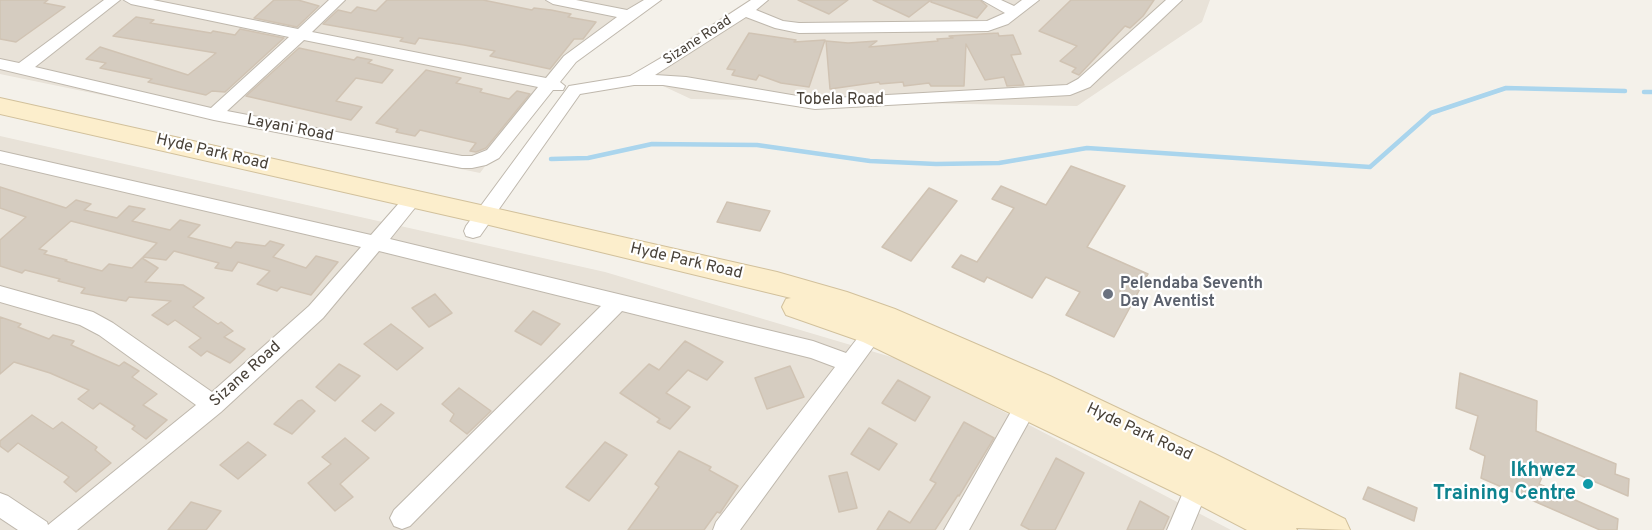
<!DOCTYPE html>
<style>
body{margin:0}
canvas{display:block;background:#f4f1ea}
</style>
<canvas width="1652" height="530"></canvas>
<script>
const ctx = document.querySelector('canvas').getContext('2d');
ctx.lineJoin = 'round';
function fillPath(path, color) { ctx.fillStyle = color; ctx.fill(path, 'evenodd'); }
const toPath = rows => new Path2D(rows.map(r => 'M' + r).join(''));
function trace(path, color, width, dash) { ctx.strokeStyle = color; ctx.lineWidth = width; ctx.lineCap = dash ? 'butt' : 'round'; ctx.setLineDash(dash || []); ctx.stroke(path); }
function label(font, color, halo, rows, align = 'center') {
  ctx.font = font + ' Overpass,sans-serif'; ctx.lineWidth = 4.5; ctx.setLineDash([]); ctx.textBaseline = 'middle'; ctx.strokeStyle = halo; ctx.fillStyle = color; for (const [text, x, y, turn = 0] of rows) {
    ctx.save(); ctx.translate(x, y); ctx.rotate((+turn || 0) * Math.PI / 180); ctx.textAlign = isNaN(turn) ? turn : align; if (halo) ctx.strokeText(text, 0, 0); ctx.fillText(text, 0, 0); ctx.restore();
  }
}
const residential = toPath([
 [0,0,663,0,563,63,480,173,0,74],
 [749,0,1210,0,1202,22,1077,106,691,99,635,73],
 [0,136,605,272,908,362,1231,530,0,530]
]);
const stream = toPath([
 [1644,92,1652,92],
 [551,159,588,158,652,144,757,145,870,161,936,164,999,163,1087,148,1370,167,1431,113,1506,88,1625,91]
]);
const building = toPath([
 [0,0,48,0,44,3,65,7,16,42,0,39,0,0],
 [274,0,298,0,319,6,297,27,254,18,274,0],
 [387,0,483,0,532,10,534,8,551,10,571,14,568,17,596,22,583,39,574,39,550,69,490,56,495,51,464,45,419,38,415,44,400,41,403,38,323,24,338,10,351,13,357,7,376,11,387,0],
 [798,0,848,0,829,14,798,0],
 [873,0,931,0,909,17,873,0],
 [931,0,980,0,987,6,977,18,931,2,931,0],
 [1071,0,1154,0,1143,16,1130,28,1125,26,1079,75,1072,72,1076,68,1060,61,1077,46,1039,31,1071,0],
 [136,17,154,20,150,23,211,33,213,31,235,35,240,29,284,38,225,92,212,91,206,95,148,82,152,79,100,68,106,63,86,59,100,47,188,75,216,53,113,36,136,17],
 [749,33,796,40,794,42,825,40,809,87,781,83,759,75,756,80,732,75,735,70,727,69,749,33],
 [998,33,999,36,1013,35,1021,54,1011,55,1024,85,1007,86,1004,77,985,80,966,44,964,86,931,86,929,83,904,86,903,82,880,84,879,82,830,89,826,41,848,43,877,41,869,47,938,41,937,39,953,38,949,36,998,33],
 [299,48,354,60,357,57,372,60,368,63,393,70,382,83,356,78,336,101,362,107,351,120,246,96,299,48],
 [426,70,461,78,456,83,482,89,480,92,509,99,517,91,530,94,486,148,476,152,470,151,476,143,420,130,415,136,396,132,398,129,376,123,426,70],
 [1071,166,1125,186,1087,247,1148,274,1114,337,1066,315,1080,292,1046,277,1032,298,987,277,984,282,952,267,961,255,977,262,1014,208,992,199,1001,186,1046,205,1071,166],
 [0,187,66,208,76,200,91,204,84,210,117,218,129,206,145,209,132,221,170,230,180,220,200,225,188,237,231,248,236,242,265,246,270,241,284,245,273,257,306,268,316,256,338,262,311,295,281,287,277,291,257,284,270,271,238,262,232,271,215,268,219,263,174,251,166,260,143,257,157,243,71,221,39,249,47,251,44,254,67,260,65,261,102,271,109,264,132,268,142,258,158,268,145,282,183,285,204,298,193,307,218,324,221,322,233,331,224,337,245,349,230,363,207,351,201,356,189,347,201,338,175,320,168,325,152,315,171,301,129,297,126,301,81,293,85,288,58,281,60,279,25,270,22,273,0,266,0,240,26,217,0,208,0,187],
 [929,188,957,201,911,261,882,247,929,188],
 [727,202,770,211,760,231,717,222,727,202],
 [435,294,452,313,429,327,412,308,435,294],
 [533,311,560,324,541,345,515,331,533,311],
 [0,317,21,324,18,327,49,339,53,335,74,341,71,345,119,366,124,362,139,371,132,377,157,394,143,405,167,420,146,439,132,429,135,426,100,403,93,409,78,399,89,390,50,373,14,362,0,374,0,317],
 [391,324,423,348,397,370,364,344,391,324],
 [685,341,723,362,707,380,688,370,666,393,690,407,670,429,657,422,660,419,620,393,649,364,659,370,685,341],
 [339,364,360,376,335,401,316,387,339,364],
 [790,366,804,397,767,409,755,378,790,366],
 [1460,373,1537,401,1536,431,1616,464,1615,474,1629,479,1628,496,1549,462,1539,484,1618,519,1617,530,1600,530,1481,478,1485,456,1470,449,1478,416,1456,408,1460,373],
 [898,380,930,397,915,421,882,403,898,380],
 [459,388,491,411,467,434,450,421,454,414,442,404,459,388],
 [302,400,315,411,292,434,274,424,298,401,302,400],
 [381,404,394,413,375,431,362,421,381,404],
 [32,415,53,429,62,422,97,447,95,450,111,463,76,492,64,482,69,477,18,443,8,452,0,446,0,441,32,415],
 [964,422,994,438,959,496,958,495,935,530,877,530,889,511,910,523,936,483,930,480,964,422],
 [869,428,897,444,879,470,851,454,869,428],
 [345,438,369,458,340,484,353,497,335,511,308,483,331,464,322,457,345,438],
 [248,442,266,455,238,479,220,465,248,442],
 [605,442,627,455,589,501,566,487,605,442],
 [679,451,711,467,709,470,738,486,720,513,717,512,704,530,628,530,659,487,655,484,679,451],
 [1056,458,1084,473,1055,530,1030,530,1021,525,1056,458],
 [847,472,857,508,839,512,829,476,847,472],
 [1368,487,1417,508,1414,521,1363,499,1368,487],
 [1140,501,1169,517,1163,530,1127,530,1140,501],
 [191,502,221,511,206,530,168,530,191,502]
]);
const street = toPath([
 [104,0,120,0,35,67,211,108,289,37,131,4,124,0,153,0,298,29,329,0,345,0,312,32,546,78,564,56,617,17,553,4,546,0,576,0,627,10,644,0,661,0,576,62,560,82,565,86,563,90,553,90,499,158,486,165,472,168,462,168,214,120,0,69,0,59,19,63,104,0],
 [304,40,538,87,487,150,472,156,462,156,227,111,304,40],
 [751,0,768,0,756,10,783,21,799,23,987,21,1005,13,982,0,1001,0,1014,6,1022,0,1039,0,1008,24,988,31,799,33,775,28,746,17,655,75,686,77,815,99,1067,85,1078,79,1166,0,1182,0,1090,87,1070,95,815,109,663,85,634,85,580,94,480,236,473,238,466,236,464,231,466,226,569,86,630,76,673,51,751,0],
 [0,151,371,235,407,194,413,192,419,194,422,199,390,239,813,341,846,353,873,318,880,316,887,318,890,324,740,530,713,530,716,522,835,367,811,358,622,311,410,526,402,529,394,526,390,518,394,510,601,306,379,251,323,318,221,412,77,530,18,530,0,518,0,493,8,496,47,522,48,525,196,405,99,335,80,325,0,302,0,286,93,312,113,323,212,392,309,306,361,247,0,163,0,151],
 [1033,385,1041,387,1044,394,969,530,944,530,1025,387,1033,385],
 [1201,466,1209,469,1213,477,1191,530,1167,530,1193,469,1201,466]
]);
const secondary = toPath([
 [0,98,485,206,777,272,847,292,895,309,1050,376,1217,455,1345,519,1350,530,1296,528,1297,530,1247,530,1186,498,863,342,786,315,782,307,786,299,791,298,485,224,0,114,0,98]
]);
const markers = [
 [1108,294,6,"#6b7280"],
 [1588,484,6,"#0f9aa8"]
];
const farStreetnames = [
 ["Sizane Road",698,41,-33]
];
const streetNames = [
 ["Tobela Road",840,101],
 ["Layani Road",290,129,11],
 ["Hyde Park Road",212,153,13],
 ["Hyde Park Road",686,262,13],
 ["Sizane Road",246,375,-42],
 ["Hyde Park Road",1139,433,25]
];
const worshipNames = [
 ["Pelendaba Seventh",1120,285],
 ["Day Aventist",1120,303]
];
const nearCulturenames = [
 ["Ikhwez",1576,472],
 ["Training Centre",1576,495]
];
fillPath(residential, '#e8e2d8');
trace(stream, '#aad5ed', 4.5);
fillPath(building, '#d5ccc0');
trace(building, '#d0c3b3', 1.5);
trace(street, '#bfb8ad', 2);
trace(secondary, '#d2c19c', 2);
fillPath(street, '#fff');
fillPath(secondary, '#fceecc');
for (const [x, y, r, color] of markers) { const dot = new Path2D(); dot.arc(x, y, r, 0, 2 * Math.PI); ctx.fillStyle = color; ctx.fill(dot); trace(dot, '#fff', 2); }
label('14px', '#484138', '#fff', farStreetnames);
label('16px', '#484138', '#fff', streetNames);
label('bold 16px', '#5b616d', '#fff', worshipNames, 'left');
label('bold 20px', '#0d838f', '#fff', nearCulturenames, 'right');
</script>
